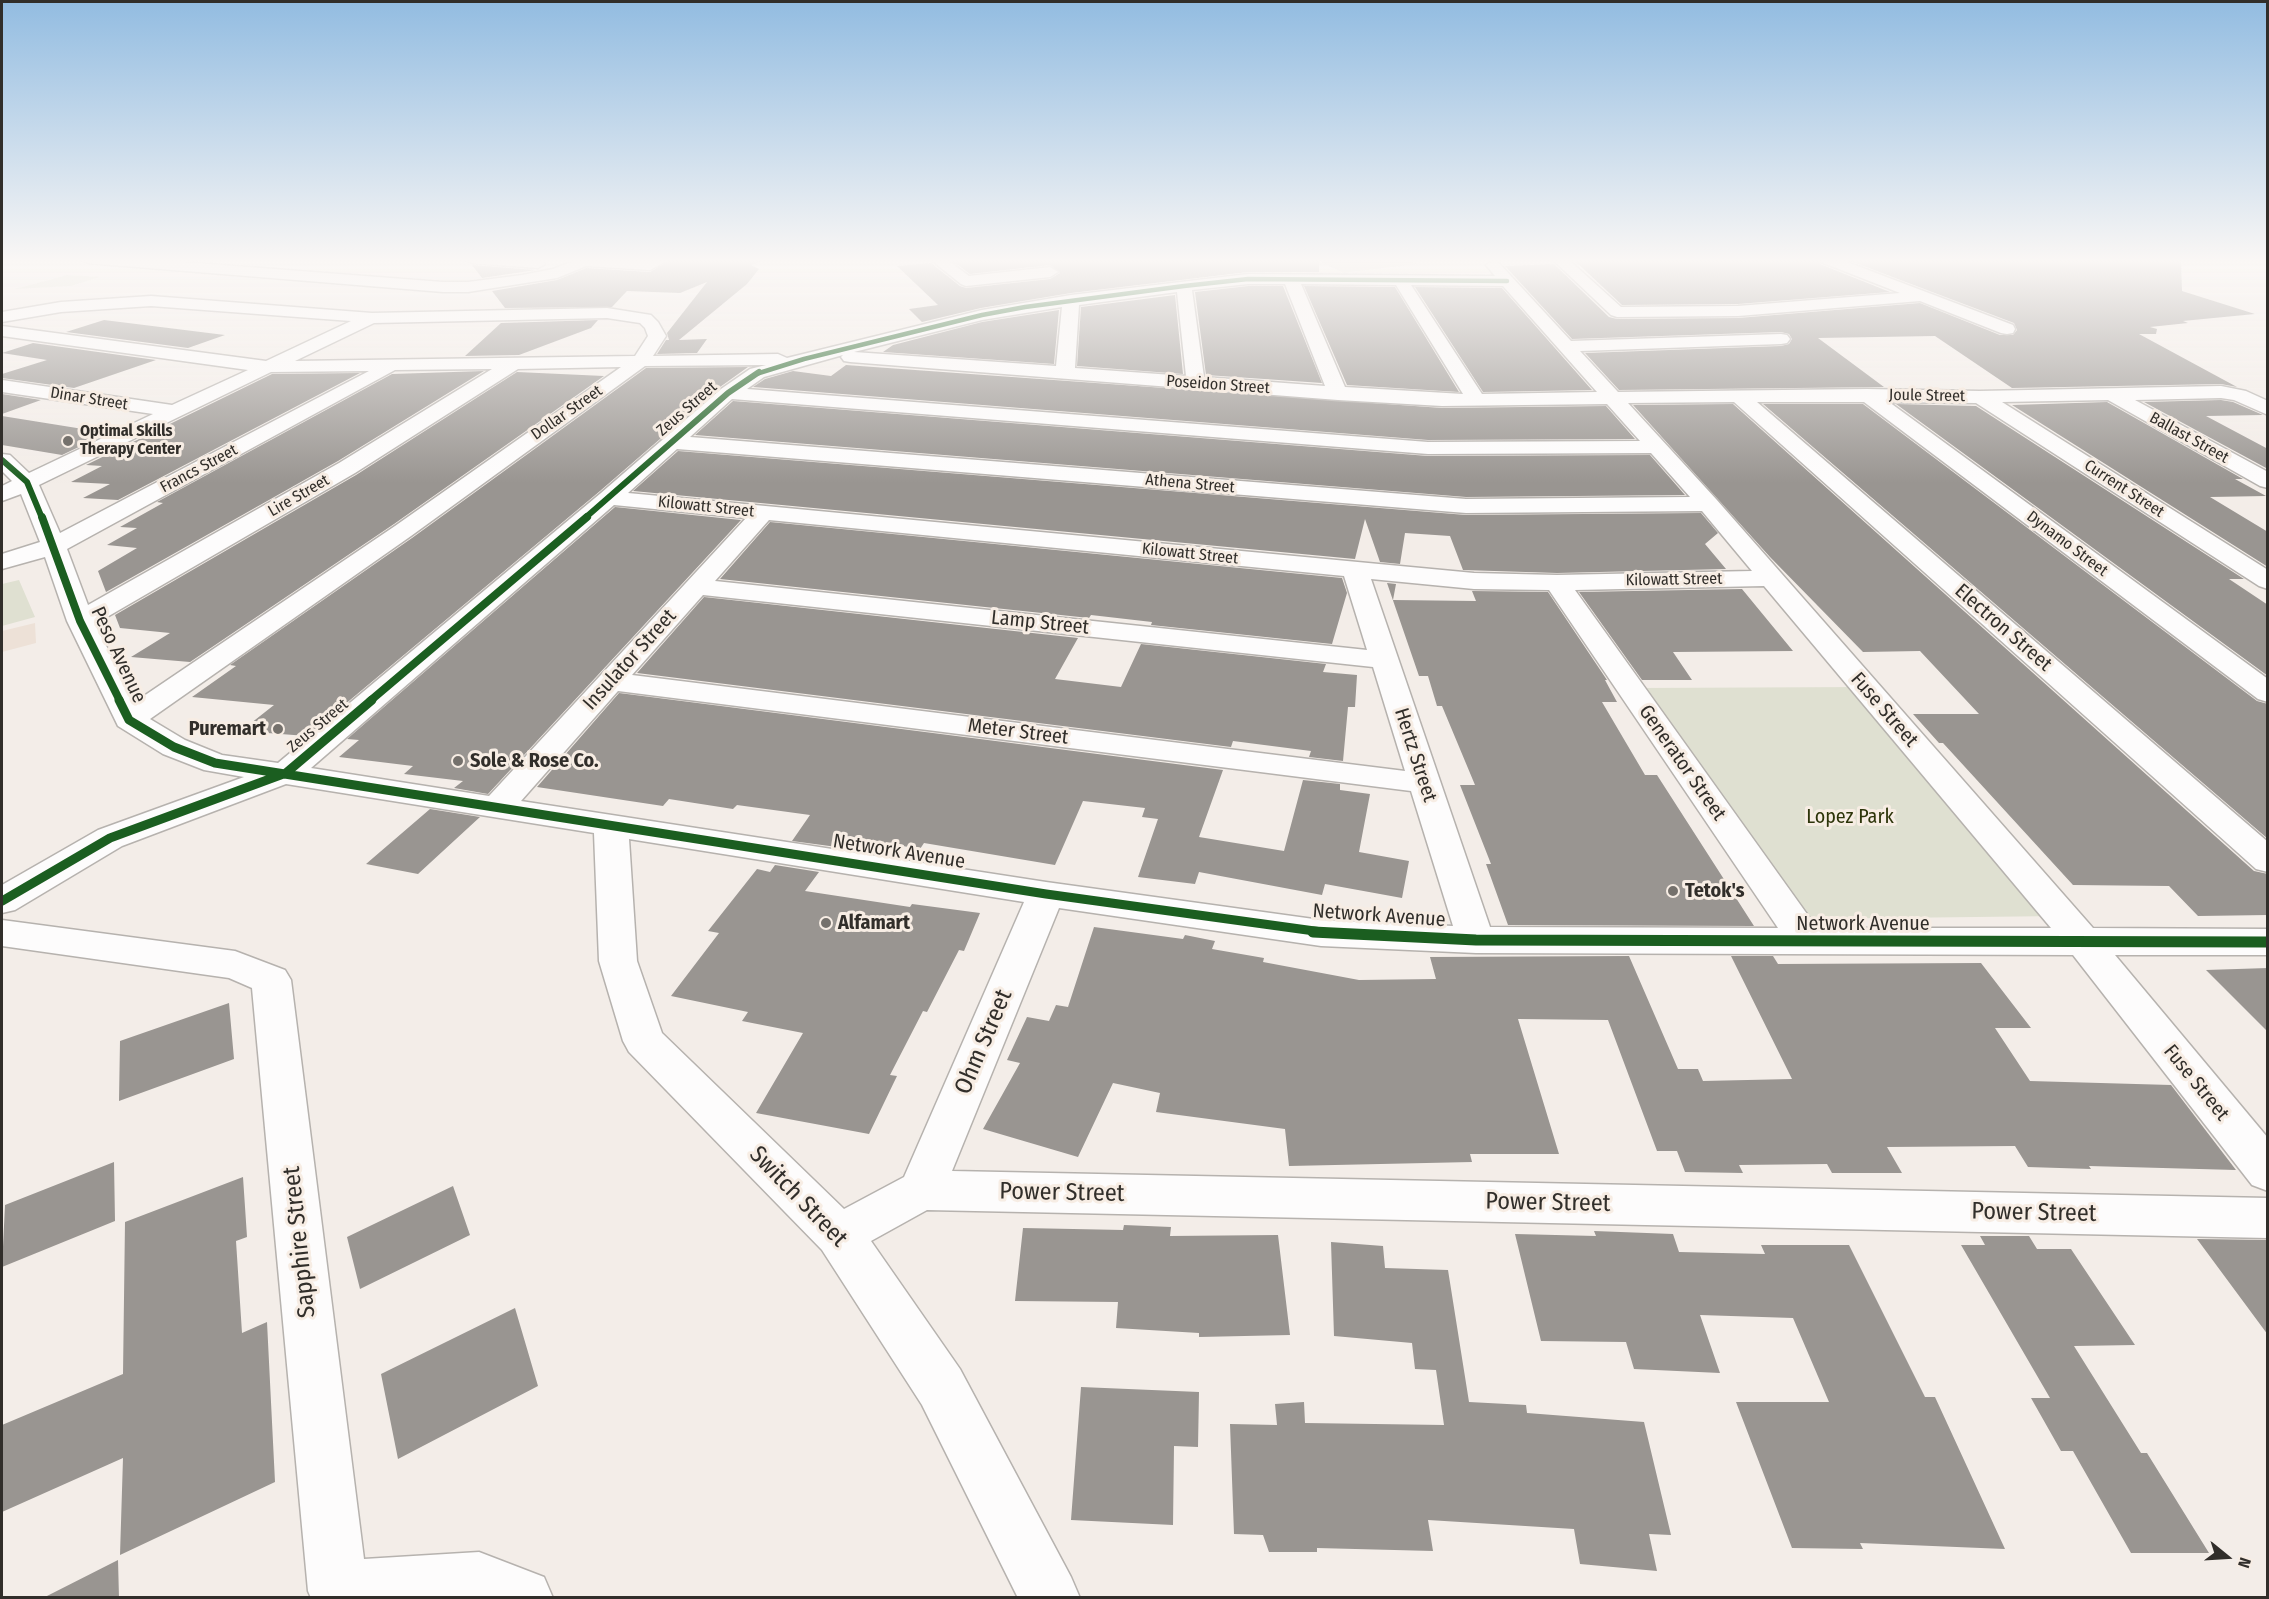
<!DOCTYPE html>
<style>
body{margin:0}
#map{position:relative;width:2269px;height:1599px;overflow:hidden;background:#f3ede8;font-family:"Fira Sans Condensed",sans-serif}
canvas{display:block}
.frame{position:absolute;inset:0;border:3px solid #312e2a;pointer-events:none}
.north{position:absolute;left:2197px;top:1527px;width:60px;height:60px;-webkit-text-stroke:4px #f7ede4;paint-order:stroke;rotate:108deg;font-size:16px;font-weight:700;line-height:24px;text-align:center;color:#312e2a}
.north::after{content:'';display:block;margin:auto;width:21px;height:27px;background:#312e2a;clip-path:polygon(50% 0,100% 100%,50% 72%,0 100%)}
</style>
<div id="map">
<canvas width="2269" height="1599"></canvas>
<div class="frame"></div>
<div class="north">N</div>
</div>
<script>
const ctx = document.querySelector('canvas').getContext('2d');
ctx.lineJoin = 'round';
function fillPath(path, color) { ctx.fillStyle = color; ctx.fill(path, 'evenodd'); }
const toPath = rows => new Path2D(rows.map(r => 'M' + r).join(''));
function trace(path, color, width, dash) { ctx.strokeStyle = color; ctx.lineWidth = width; ctx.lineCap = dash ? 'butt' : 'round'; ctx.setLineDash(dash || []); ctx.stroke(path); }
function label(font, color, halo, rows, align = 'center') {
  ctx.font = font + ' "Fira Sans Condensed",sans-serif'; ctx.lineWidth = 6; ctx.setLineDash([]); ctx.textBaseline = 'middle'; ctx.strokeStyle = halo; ctx.fillStyle = color; for (const [text, x, y, turn = 0] of rows) {
    ctx.save(); ctx.translate(x, y); ctx.rotate((+turn || 0) * Math.PI / 180); ctx.textAlign = isNaN(turn) ? turn : align; if (halo) ctx.strokeText(text, 0, 0); ctx.fillText(text, 0, 0); ctx.restore();
  }
}
const built = toPath([
 [35,623,36,643,2,652,2,631]
]);
const green = toPath([
 [1316,259,1406,259,1416,264,1343,273],
 [67,275,100,277,71,286,15,289],
 [19,580,35,617,2,626,2,584],
 [1864,687,2060,916,1806,919,1638,688]
]);
const building = toPath([
 [672,259,761,259,761,261,751,265,759,269,747,284,679,340,707,339,697,353,657,354,666,340,669,340,667,333,707,282,680,293,627,291,612,307,505,308,492,291,557,280,586,268,650,272],
 [962,259,1319,259,1319,272,1248,272,1071,293,981,308,922,322,909,309,938,305,897,266,931,263,960,286,966,288,1050,279,1060,273,1050,265,970,274,951,260],
 [1573,259,1817,259,1820,264,1890,292,1738,304,1622,305],
 [1845,259,2181,259,2182,291,2255,314,2183,321,2188,323,2150,327,2157,329,2156,334,2139,334,2237,387,2221,384,2012,388,1935,336,1818,338,1884,387,1619,390,1585,353,1781,346,1789,344,1792,339,1789,334,1781,332,1572,339,1505,266,1554,264,1609,317,1617,319,1738,318,1920,303,2000,335,2013,335,2017,330,2014,323],
 [472,265,536,270,482,278],
 [1248,286,1283,286,1322,383,1206,375,1195,292],
 [1304,286,1395,287,1459,392,1347,385],
 [1415,287,1502,288,1592,390,1483,392],
 [1175,295,1183,374,1077,366,1081,307],
 [1059,310,1054,364,883,352,893,345,982,322],
 [104,320,225,335,188,348,66,332],
 [598,320,591,328,519,355,465,356,501,323],
 [33,343,156,360,74,388,2,378,2,374,47,360,2,353],
 [846,365,1442,408,1606,406,1635,439,1428,440,753,387,765,379,793,371,831,376],
 [748,367,720,387,600,491,307,736,241,731,274,705,192,697,236,666,230,665,412,538,646,368],
 [484,371,338,461,106,592,98,571,137,548,107,545,137,528,120,527,163,503,157,502,392,374],
 [517,372,604,376,394,524,190,662,131,657,170,633,120,628,115,615,356,475],
 [360,373,118,500,83,498,110,484,71,482,102,466,86,465,272,374],
 [2,394,41,400,2,414],
 [2221,400,2233,402,2263,415,2206,416,2268,449,2268,469,2144,402],
 [733,401,1428,456,1650,455,1685,495,1466,497,695,435],
 [2107,402,2243,479,2235,479,2266,496,2210,497,2268,532,2268,567,2012,405],
 [1733,404,2254,871,2268,874,2268,915,2198,916,2169,886,2073,885,1943,743,1939,743,1913,714,1979,714,1920,651,1863,652,1770,557,1633,405],
 [1763,404,1863,404,2257,701,2268,704,2268,839],
 [1896,404,1976,406,2244,579,2229,579,2268,605,2268,676],
 [2,416,108,433,62,455,2,445],
 [678,451,1466,515,1701,513,1718,533,1705,544,1726,569,1557,573,1463,570,1450,536,1405,533,1400,564,1380,562,1365,519,1355,559,633,491],
 [615,507,741,520,488,794,454,788,463,781,404,774,413,766,339,757,359,740,347,739],
 [770,522,1342,578,1347,593,1332,644,1151,625,1152,622,1091,615,1089,618,720,579],
 [1387,583,1396,584,1393,600,1476,601,1472,591,1548,592,1607,680,1605,680,1617,702,1602,702,1645,775,1657,775,1754,926,1508,925,1486,864,1491,864,1460,785,1475,785,1442,706,1437,706,1428,676,1419,676],
 [1742,589,1793,651,1673,652,1692,680,1642,680,1579,592],
 [704,597,1078,638,1055,679,1121,687,1141,644,1326,664,1323,672,1357,675,1355,707,1348,707,1343,761,1309,757,1311,751,1233,741,1231,747,637,673],
 [619,693,1223,770,1199,837,1284,851,1303,780,1340,784,1340,790,1370,794,1359,852,1409,861,1402,898,1325,884,1322,895,1199,872,1195,884,1138,877,1158,819,1142,817,1145,808,1083,801,1055,865,924,843,920,849,845,836,837,847,792,841,810,815,737,805,733,809,669,799,663,806,537,787],
 [430,809,480,817,418,874,366,864],
 [775,865,819,872,805,891,910,907,912,904,980,913,964,951,959,950,927,1012,923,1011,890,1075,897,1076,869,1134,756,1113,803,1033,742,1021,748,1012,671,996,719,933,708,931,757,869,770,872],
 [1094,927,1183,939,1185,935,1215,941,1212,949,1264,958,1263,962,1359,980,1436,979,1430,957,1629,956,1678,1069,1698,1069,1703,1081,1792,1079,1731,956,1773,956,1778,964,1981,963,2031,1028,1995,1028,2030,1081,2171,1085,2236,1170,2089,1166,2091,1169,2028,1167,2015,1146,1887,1147,1902,1173,1832,1173,1827,1164,1739,1165,1743,1173,1685,1172,1677,1151,1657,1151,1608,1020,1518,1019,1559,1154,1470,1154,1472,1162,1289,1166,1285,1129,1156,1112,1160,1093,1113,1083,1078,1157,983,1129,1020,1063,1007,1060,1027,1017,1049,1021,1056,1005,1068,1007],
 [2268,968,2268,1032,2206,970],
 [229,1003,234,1059,119,1101,120,1041],
 [114,1162,115,1221,2,1267,5,1205],
 [243,1177,247,1237,236,1241,242,1333,267,1322,275,1482,120,1555,123,1458,2,1512,2,1425,123,1374,125,1222],
 [453,1186,470,1235,360,1289,347,1237],
 [1124,1225,1171,1227,1170,1236,1278,1235,1290,1335,1199,1337,1199,1333,1116,1328,1118,1302,1015,1301,1023,1228,1123,1230],
 [1594,1231,1673,1234,1679,1252,1765,1254,1761,1245,1849,1245,1925,1397,1935,1397,2005,1549,1860,1543,1863,1549,1792,1548,1736,1402,1829,1402,1793,1318,1700,1315,1720,1373,1634,1369,1626,1342,1541,1341,1515,1234,1596,1236],
 [1980,1236,2029,1236,2037,1249,2071,1249,2135,1345,2074,1346,2141,1453,2147,1453,2209,1553,2131,1553,2073,1451,2061,1451,2031,1398,2050,1398,1961,1245,1985,1245],
 [2197,1239,2268,1240,2268,1335],
 [1331,1242,1383,1246,1385,1268,1448,1270,1469,1402,1526,1405,1527,1413,1644,1422,1671,1535,1649,1534,1657,1571,1580,1564,1574,1529,1428,1520,1433,1551,1317,1548,1317,1552,1269,1552,1263,1535,1234,1534,1230,1424,1277,1425,1275,1404,1304,1402,1305,1423,1444,1425,1436,1370,1415,1369,1412,1343,1334,1336],
 [515,1308,538,1386,398,1459,381,1374],
 [1081,1387,1199,1392,1198,1447,1174,1446,1173,1525,1071,1520],
 [118,1560,119,1598,43,1598]
]);
const minor = toPath([
 [80,259,144,259,443,282,468,282,522,275,553,269,579,259,648,261,652,259,670,259,650,270,586,266,557,278,468,292,443,292,87,263,80,259],
 [464,259,531,259,543,261,545,264,538,268,471,263,464,259],
 [930,259,946,259,969,276,1050,267,1058,272,1050,277,966,286,961,284,930,259],
 [1552,259,1568,259,1621,307,1738,306,1900,293,1821,262,1819,259,1839,259,2013,325,2015,329,2013,333,2007,334,2001,333,1920,301,1738,316,1617,317,1611,315,1552,259],
 [1493,261,1498,262,1571,341,1781,334,1787,335,1790,339,1787,343,1781,344,1580,351,1618,392,1867,389,1980,391,2221,386,2246,391,2268,401,2268,415,2234,400,2221,398,2135,400,2268,472,2268,488,2260,486,2108,400,2002,402,2268,570,2268,589,2259,586,1976,403,1889,402,2268,679,2268,702,2258,699,1864,402,1757,402,2268,842,2268,872,2256,869,1734,402,1628,403,1716,499,2093,928,2268,929,2268,955,2115,955,2268,1138,2268,1191,2252,1185,2073,955,1476,953,1321,946,1059,908,952,1171,2268,1198,2268,1238,927,1210,871,1241,960,1369,1071,1577,1080,1598,1018,1598,922,1405,822,1250,629,1052,623,1041,599,961,594,833,286,784,122,846,15,910,2,913,2,885,98,830,244,777,204,770,163,754,118,726,67,621,45,557,2,569,2,554,40,542,21,494,2,501,2,486,12,481,2,471,2,454,10,455,29,473,153,414,2,392,2,380,172,405,248,370,2,336,2,326,266,361,351,321,151,306,61,312,2,322,2,312,61,302,151,296,372,313,607,308,651,315,658,322,666,336,653,356,778,354,787,358,982,310,1071,295,1248,274,1495,276,1486,265,1493,261],
 [1248,284,1285,284,1325,386,1204,377,1192,290,1248,284],
 [1301,284,1396,285,1463,394,1345,387,1301,284],
 [1411,285,1503,286,1597,392,1482,394,1411,285],
 [1177,292,1186,376,1075,368,1079,305,1177,292],
 [1062,307,1056,366,854,352,982,320,1062,307],
 [607,318,640,323,645,328,648,336,635,356,295,361,374,323,607,318],
 [843,355,841,357,844,361,850,362,1338,400,1442,406,1607,404,1640,441,1428,442,747,389,764,377,843,355],
 [766,365,750,369,721,389,601,493,278,763,222,755,185,740,150,719,411,536,645,366,766,365],
 [621,367,395,526,135,702,95,624,355,473,518,369,621,367],
 [492,369,339,463,88,605,67,549,395,370,492,369],
 [369,371,60,533,39,485,271,372,369,371],
 [732,399,1428,454,1651,453,1690,497,1466,499,690,437,732,399],
 [677,449,1466,513,1702,511,1752,571,1557,575,1474,573,628,493,677,449],
 [614,505,746,518,489,796,311,768,614,505],
 [769,520,1344,576,1367,650,715,581,769,520],
 [1371,579,1474,589,1549,590,1778,928,1490,927,1371,579],
 [1764,586,2051,928,1817,928,1575,590,1764,586],
 [703,595,1373,667,1405,771,632,675,703,595],
 [618,691,1411,791,1453,926,1321,920,1046,882,521,801,618,691],
 [629,839,1024,902,904,1177,844,1209,662,1033,637,961,629,839],
 [2,920,235,951,285,970,291,980,364,1559,479,1552,544,1577,553,1598,311,1598,308,1591,252,988,229,978,2,946,2,920]
]);
const cyclewayFar4 = toPath([
 [756,374,804,359,982,315,1025,307,1184,286,1248,279,1507,281]
]);
const cyclewayFar3 = toPath([
 [2,460,27,482,42,518],
 [585,518,728,393,759,372]
]);
const cyclewayFar2 = toPath([
 [42,517,80,621,120,701],
 [370,701,587,517]
]);
const cyclewayFar1 = toPath([
 [119,700,129,720,174,747,215,763,1046,894,1329,933],
 [2,901,110,838,286,773,372,700]
]);
const cycleway = toPath([
 [1313,932,1476,940,2268,942]
]);
const markers = [
 [68,441,6,"#75716c"],
 [278,729,6,"#75716c"],
 [458,761,6,"#75716c"],
 [1673,891,6,"#75716c"],
 [826,923,6,"#75716c"]
];
const farStreetnames = [
 ["Poseidon Street",1218,385,4],
 ["Joule Street",1927,396,1],
 ["Dinar Street",89,399,9],
 ["Zeus Street",687,409,-41],
 ["Dollar Street",567,413,-35],
 ["Ballast Street",2189,438,29],
 ["Francs Street",199,469,-28],
 ["Athena Street",1190,484,5],
 ["Current Street",2124,489,33],
 ["Lire Street",299,496,-30],
 ["Kilowatt Street",706,507,6],
 ["Dynamo Street",2067,544,37],
 ["Kilowatt Street",1190,554,6],
 ["Kilowatt Street",1674,580,-1],
 ["Zeus Street",318,726,-40]
];
const farPoinames = [
 ["Optimal Skills",80,432],
 ["Therapy Center",80,450]
];
const streetNames = [
 ["Lamp Street",1040,623,6],
 ["Electron Street",2003,628,41],
 ["Peso Avenue",118,655,65],
 ["Insulator Street",630,660,-48],
 ["Fuse Street",1884,710,49],
 ["Meter Street",1018,732,7],
 ["Hertz Street",1415,755,72],
 ["Generator Street",1682,763,55],
 ["Network Avenue",899,852,9],
 ["Network Avenue",1379,916,4],
 ["Network Avenue",1863,924],
 ["Fuse Street",2196,1083,51]
];
const poiNames = [
 ["Puremart",266,729,"right"],
 ["Sole & Rose Co.",470,761],
 ["Tetok's",1685,891],
 ["Alfamart",838,923]
];
const parkNames = [
 ["Lopez Park",1850,817]
];
const nearStreetnames = [
 ["Ohm Street",984,1042,-67],
 ["Power Street",1062,1193,1],
 ["Switch Street",798,1197,46],
 ["Power Street",1548,1203,1],
 ["Power Street",2034,1213,1],
 ["Sapphire Street",300,1242,-96]
];
fillPath(built, '#ede1d7');
fillPath(green, '#dfe0d1');
fillPath(building, '#999591');
trace(minor, '#b6b2ae', 3);
fillPath(minor, '#fdfcfc');
trace(cyclewayFar4, '#1b5e20', 4.5);
trace(cyclewayFar3, '#1b5e20', 6);
trace(cyclewayFar2, '#1b5e20', 8);
trace(cyclewayFar1, '#1b5e20', 9);
trace(cycleway, '#1b5e20', 11);
const sky = ctx.createLinearGradient(0, 0, 0, 483);
sky.addColorStop(0, '#92bce1');
sky.addColorStop(0.54, '#faf7f5');
sky.addColorStop(1, '#faf7f500');
ctx.fillStyle = sky;
ctx.fillRect(0, 0, 2269, 483);
for (const [x, y, r, color] of markers) { const dot = new Path2D(); dot.arc(x, y, r, 0, 2 * Math.PI); ctx.fillStyle = color; ctx.fill(dot); trace(dot, '#f7ede4', 2); }
label('16px', '#312e2a', '#f7ede4', farStreetnames);
label('bold 16px', '#312e2a', '#f7ede4', farPoinames, 'left');
label('20px', '#312e2a', '#f7ede4', streetNames);
label('bold 20px', '#312e2a', '#f7ede4', poiNames, 'left');
label('20px', '#2d350a', '#f7ede4', parkNames);
label('24px', '#312e2a', '#f7ede4', nearStreetnames);
</script>
